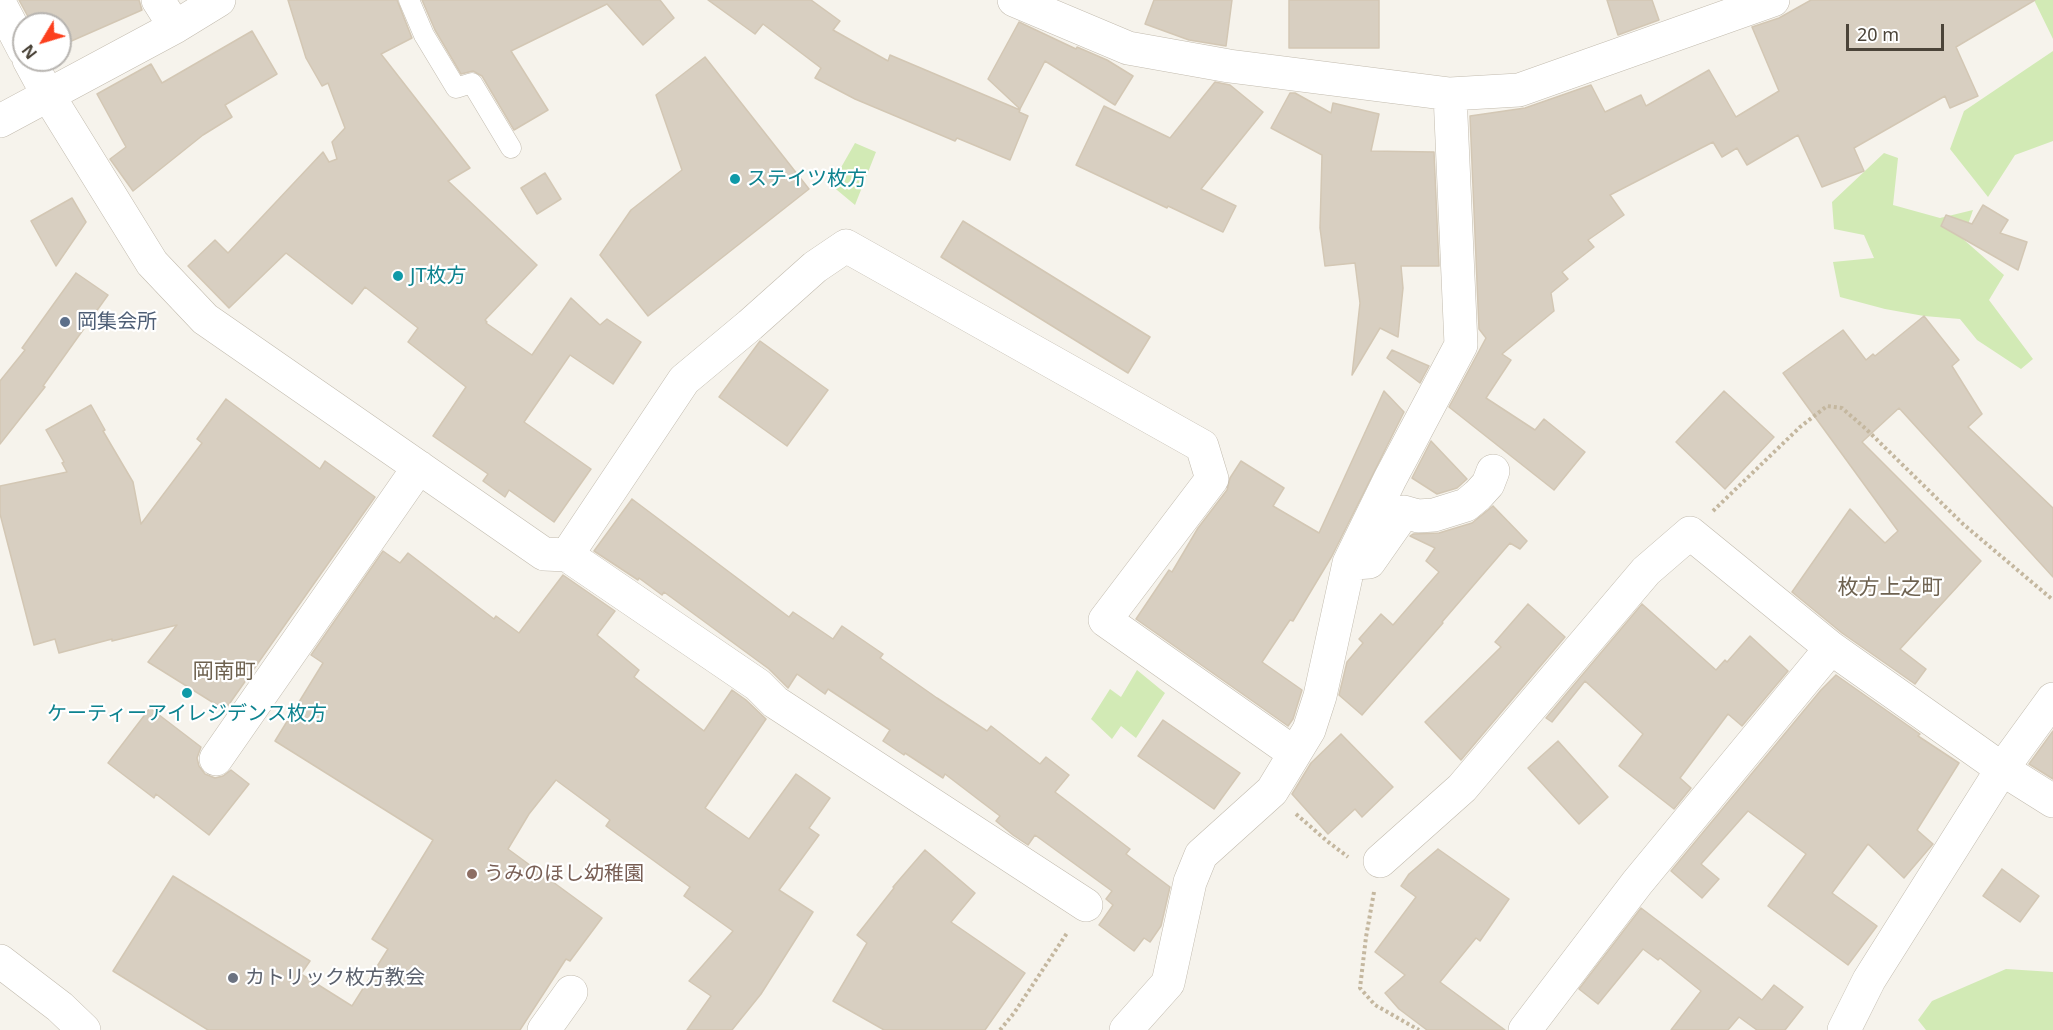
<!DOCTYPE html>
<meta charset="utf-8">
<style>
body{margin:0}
#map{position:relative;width:2053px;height:1030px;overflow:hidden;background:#f6f3ec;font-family:"Noto Sans",sans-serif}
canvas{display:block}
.north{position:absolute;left:12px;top:12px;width:60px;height:60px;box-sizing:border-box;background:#fff;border:2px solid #b7b4b0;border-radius:50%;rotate:232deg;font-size:16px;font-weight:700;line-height:24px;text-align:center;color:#4b4439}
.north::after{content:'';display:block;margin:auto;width:21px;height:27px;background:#fc3f1d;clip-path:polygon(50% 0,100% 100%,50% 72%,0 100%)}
.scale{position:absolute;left:1846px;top:24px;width:98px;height:27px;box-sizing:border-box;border:3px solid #4b4439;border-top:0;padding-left:8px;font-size:18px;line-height:21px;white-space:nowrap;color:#4b4439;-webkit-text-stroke:4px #fff;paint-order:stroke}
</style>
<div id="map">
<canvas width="2053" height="1030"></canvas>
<div class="north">N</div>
<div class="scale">20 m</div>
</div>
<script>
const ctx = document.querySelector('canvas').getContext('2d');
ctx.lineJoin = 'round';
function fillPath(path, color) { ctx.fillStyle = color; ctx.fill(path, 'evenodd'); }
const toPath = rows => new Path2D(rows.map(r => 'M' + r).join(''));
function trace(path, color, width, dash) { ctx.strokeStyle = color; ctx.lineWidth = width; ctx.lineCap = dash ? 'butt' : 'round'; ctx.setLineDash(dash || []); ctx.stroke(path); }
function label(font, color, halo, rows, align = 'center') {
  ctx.font = font + ' "Noto Sans","Noto Sans JP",sans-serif'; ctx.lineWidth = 4.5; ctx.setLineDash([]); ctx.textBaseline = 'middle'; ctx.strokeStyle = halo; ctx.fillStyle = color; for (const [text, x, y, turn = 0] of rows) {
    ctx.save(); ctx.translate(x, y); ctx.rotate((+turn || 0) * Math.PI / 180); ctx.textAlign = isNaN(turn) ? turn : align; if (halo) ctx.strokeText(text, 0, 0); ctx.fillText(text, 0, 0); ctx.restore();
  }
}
const green = toPath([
 [2034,0,2053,0,2053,39],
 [2053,51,2053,141,2015,155,1988,197,1950,149,1964,111],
 [855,143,876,152,855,205,831,185],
 [1884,153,1898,158,1893,205,1940,218,1973,210,1963,239,2004,275,1989,300,2033,359,2021,369,1977,340,1960,319,1924,316,1885,309,1840,297,1833,262,1874,258,1864,235,1834,229,1832,202],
 [1137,670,1165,693,1136,738,1121,726,1112,739,1091,719,1110,689,1121,697],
 [2006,969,2053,972,2053,1030,1926,1030,1918,1020,1932,1001]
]);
const building = toPath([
 [19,0,139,0,142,10,60,46,60,24,32,24,19,0],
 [288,0,397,0,412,38,381,54,470,168,448,181,537,265,485,320,487,322,486,323,532,355,571,298,600,325,607,319,641,342,613,384,570,355,524,422,591,469,554,522,509,490,505,497,483,481,488,474,433,436,466,387,408,342,418,328,365,287,352,304,286,253,229,308,188,266,215,240,228,253,323,152,329,162,337,159,332,142,345,128,328,83,322,86,306,58,288,0],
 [422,0,660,0,674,18,643,45,607,4,511,51,548,110,514,130,482,76,473,71,461,74,435,30,422,0],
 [708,0,811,0,840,21,833,30,888,61,890,55,1020,110,1019,112,1028,116,1010,160,957,138,955,141,855,99,815,78,821,68,763,24,755,34,708,0],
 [1154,0,1232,0,1226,46,1189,40,1145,24,1154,0],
 [1289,0,1379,0,1379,48,1289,48,1289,0],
 [1607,0,1652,0,1659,20,1618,35,1607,0],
 [1811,0,2035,0,1956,47,1978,96,1950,108,1945,96,1854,148,1864,171,1822,187,1798,135,1747,165,1737,148,1722,157,1713,142,1610,195,1624,215,1588,240,1594,247,1562,272,1568,279,1551,293,1554,311,1502,354,1511,360,1486,398,1535,430,1544,419,1585,452,1554,490,1449,407,1486,338,1479,329,1470,116,1525,108,1591,85,1605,112,1641,95,1646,106,1709,70,1736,117,1779,91,1752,27,1779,18,1811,0],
 [1019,22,1076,49,1077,47,1107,60,1133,76,1115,105,1045,61,1020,109,988,79,1019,22],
 [252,31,277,74,225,105,232,117,203,135,133,191,110,159,126,147,97,94,151,64,162,83,252,31],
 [705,57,809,189,648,316,600,255,631,210,682,170,656,95,705,57],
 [1215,82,1230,85,1263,112,1201,189,1236,206,1223,232,1168,206,1167,208,1076,165,1104,106,1170,138,1215,82],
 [1290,93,1295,93,1331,113,1333,103,1379,114,1371,151,1434,152,1439,266,1401,266,1403,288,1398,337,1380,328,1352,375,1360,303,1355,263,1325,266,1320,228,1322,155,1271,128,1290,93],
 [545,173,561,199,537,214,521,188,545,173],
 [72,198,86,222,56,266,31,221,72,198],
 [1983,205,2008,220,2000,233,2027,242,2018,270,1941,226,1946,215,1972,224,1983,205],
 [963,221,1150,337,1128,373,941,257,963,221],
 [76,273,108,295,43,386,45,387,0,444,0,381,25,350,22,348,76,273],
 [1924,316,1959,360,1952,366,1982,414,1968,427,2053,508,2053,577,1899,408,1862,442,1981,561,1900,649,1926,669,1915,684,1842,633,1792,592,1850,509,1885,543,1898,531,1783,373,1843,330,1866,360,1873,354,1875,356,1924,316],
 [760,341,828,390,787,446,719,397,760,341],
 [1392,350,1429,366,1420,383,1387,358,1392,350],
 [1384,391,1404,412,1332,556,1293,621,1290,620,1262,662,1302,690,1293,719,1288,726,1136,619,1169,570,1172,572,1198,528,1227,490,1230,478,1241,461,1284,488,1273,506,1319,533,1384,391],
 [1724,391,1774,437,1725,489,1676,442,1724,391],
 [226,399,320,469,325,461,375,497,225,710,148,662,177,625,112,641,112,639,59,653,55,639,34,645,0,514,0,486,67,472,62,463,64,462,46,430,91,405,105,430,103,431,133,482,141,524,202,443,197,439,226,399],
 [1431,441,1467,479,1457,488,1437,494,1412,478,1431,441],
 [632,499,789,617,793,612,833,639,842,626,883,654,880,658,937,698,987,731,991,726,1040,764,1046,757,1069,775,1055,792,1130,849,1126,854,1170,887,1161,926,1150,942,1144,938,1134,951,1099,925,1113,905,1106,899,1112,891,1035,835,1028,845,1013,835,996,821,1000,816,945,774,943,778,905,753,904,755,883,741,890,730,828,689,825,694,797,674,788,688,769,669,664,592,662,595,639,578,638,580,594,551,632,499],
 [1493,506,1527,541,1520,549,1510,543,1442,622,1443,623,1362,715,1339,695,1347,662,1363,643,1359,639,1381,614,1393,625,1439,572,1426,561,1435,548,1410,536,1413,534,1439,533,1472,523,1493,506],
 [383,551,400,563,408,553,494,619,496,616,519,633,563,575,615,611,597,635,639,670,634,677,704,731,732,690,746,700,766,719,705,808,749,839,796,774,830,798,809,828,819,835,779,890,813,912,761,994,732,1030,687,1030,711,996,689,981,733,931,684,896,690,887,606,826,610,820,556,780,529,814,508,849,602,918,570,961,566,959,520,1030,208,1030,113,971,173,876,310,961,301,974,352,1006,388,949,372,939,433,840,275,741,323,663,311,655,383,551],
 [1528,604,1565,637,1461,760,1425,722,1501,647,1495,642,1528,604],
 [1642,604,1716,670,1725,660,1727,662,1750,636,1788,671,1742,726,1728,714,1680,778,1691,788,1674,809,1619,766,1643,734,1585,681,1552,722,1546,718,1642,604],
 [1836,675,1920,734,1918,736,1959,763,1917,830,1933,844,1904,878,1868,844,1832,893,1877,926,1848,965,1768,906,1806,854,1748,811,1701,864,1719,879,1702,898,1671,871,1821,690,1836,675],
 [150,708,201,747,197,758,199,766,205,774,215,778,223,776,231,770,249,784,209,835,156,794,154,798,108,763,150,708],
 [1163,720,1240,773,1214,809,1138,756,1163,720],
 [2053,731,2053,779,2029,764,2053,731],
 [1341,734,1393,787,1362,817,1355,809,1328,834,1292,794,1311,763,1341,734],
 [1558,741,1608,797,1579,824,1528,768,1558,741],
 [1438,849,1509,899,1480,941,1476,938,1440,982,1505,1030,1427,1030,1399,1009,1385,993,1405,975,1375,952,1416,897,1401,886,1409,874,1438,849],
 [925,850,975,893,951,922,1025,973,985,1030,884,1030,833,1001,867,943,857,935,894,888,893,887,925,850],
 [2002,869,2039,896,2020,922,1983,896,2002,869],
 [1641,908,1762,1000,1774,985,1803,1007,1785,1030,1757,1030,1739,1017,1728,1030,1671,1030,1701,991,1660,958,1658,960,1643,949,1598,1004,1579,989,1641,908]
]);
const path = toPath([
 [1713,511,1800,427,1827,406,1842,408,1866,429,1963,524,2053,600],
 [1296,814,1327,841,1348,857],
 [1374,892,1366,937,1360,988,1375,1005,1419,1030],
 [1000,1030,1014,1013,1067,933]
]);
const service = toPath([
 [409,0,424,35,456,88,472,83,511,148]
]);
const minor = toPath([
 [158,0,175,27],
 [1014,0,1128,48,1229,66,1450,94,1519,90,1773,0],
 [0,4,24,50],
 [29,60,48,95,152,263,205,319,544,554,567,555,758,685,775,702,1086,905],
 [0,121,175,27,219,0],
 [567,555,684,380,750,325,815,267,846,246,1202,446,1212,479,1105,620,1294,753],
 [1354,563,1369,562,1404,512,1418,516,1434,515,1466,505,1478,495,1488,484,1493,471],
 [216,759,419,467],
 [1380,861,1462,788,1646,571,1690,533,1831,648,2002,769,2053,801],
 [0,961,60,1007,84,1030],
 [544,1030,571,992],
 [1126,1030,1168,983,1190,882,1201,855,1272,791,1309,730,1320,696,1349,563,1390,479,1461,345,1450,94],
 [1525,1030,1637,883,1831,648],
 [1844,1030,1869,980,2002,769,2053,699]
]);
const markers = [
 [735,179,6,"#0f9aa8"],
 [398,276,6,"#0f9aa8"],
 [65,322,6,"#5c6f8a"],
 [187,693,6,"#0f9aa8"],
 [472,874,6,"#8d6e63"],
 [233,978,6,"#6b7280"]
];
const cultureNames = [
 ["ステイツ枚方",747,179],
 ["JT枚方",410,276],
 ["ケーティーアイレジデンス枚方",187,714,"center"]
];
const serviceNames = [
 ["岡集会所",77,322]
];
const educationNames = [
 ["うみのほし幼稚園",484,874]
];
const worshipNames = [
 ["カトリック枚方教会",245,978]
];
const neighbourhoodNames = [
 ["枚方上之町",1890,588],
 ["岡南町",224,672]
];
fillPath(green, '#d2eab5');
fillPath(building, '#d8cfc1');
trace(building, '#d3c7b4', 1.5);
trace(service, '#c2bbae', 21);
trace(minor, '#c2bbae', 34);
trace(path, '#c4b79f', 4, [3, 3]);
trace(service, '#fff', 20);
trace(minor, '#fff', 33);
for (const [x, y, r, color] of markers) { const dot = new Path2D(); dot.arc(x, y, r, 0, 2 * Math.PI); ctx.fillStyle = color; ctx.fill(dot); trace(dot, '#fff', 2); }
label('20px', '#0d838f', '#fff', cultureNames, 'left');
label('20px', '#4e5e75', '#fff', serviceNames, 'left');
label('20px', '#785e54', '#fff', educationNames, 'left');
label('20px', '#5b616d', '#fff', worshipNames, 'left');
label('21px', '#6e6250', '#fff', neighbourhoodNames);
</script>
